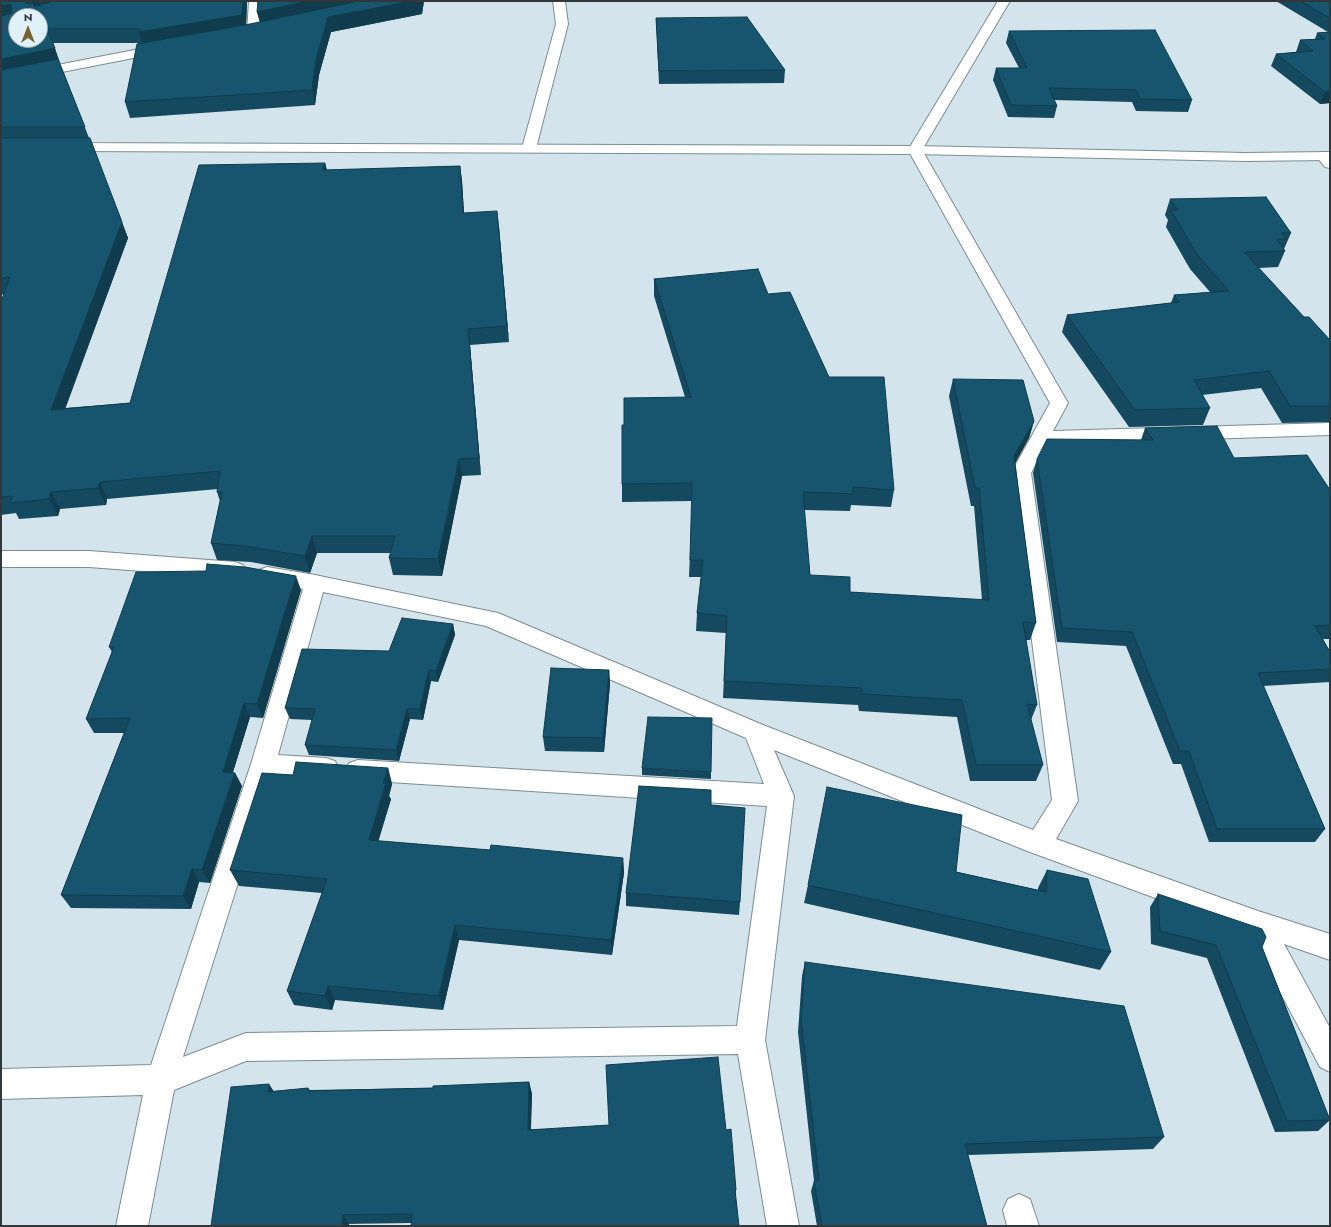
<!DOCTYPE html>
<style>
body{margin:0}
#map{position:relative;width:1331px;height:1227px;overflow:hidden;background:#d3e4ec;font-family:Jost,sans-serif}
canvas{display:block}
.frame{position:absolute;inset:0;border:2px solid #31373a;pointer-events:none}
.north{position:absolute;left:8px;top:8px;width:40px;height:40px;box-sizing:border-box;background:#e0f1f9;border:1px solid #9aa7ad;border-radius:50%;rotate:0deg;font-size:11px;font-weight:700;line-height:16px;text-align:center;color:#31373a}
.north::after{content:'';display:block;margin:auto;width:14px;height:18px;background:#796132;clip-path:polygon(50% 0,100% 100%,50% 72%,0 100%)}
</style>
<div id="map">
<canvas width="1331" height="1227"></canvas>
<div class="frame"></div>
<div class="north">N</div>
</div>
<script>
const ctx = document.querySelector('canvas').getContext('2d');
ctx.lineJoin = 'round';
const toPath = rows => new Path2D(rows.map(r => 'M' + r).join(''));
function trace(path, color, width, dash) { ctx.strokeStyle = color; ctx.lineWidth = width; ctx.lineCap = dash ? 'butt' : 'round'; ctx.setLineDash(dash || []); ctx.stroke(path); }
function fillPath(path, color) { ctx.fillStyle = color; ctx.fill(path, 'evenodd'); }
const minor = toPath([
 [249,1,261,1,259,33,257,36,253,37,249,36,247,33,249,1],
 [553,1,565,1,568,24,536,148,534,151,529,152,524,151,522,148,556,24,553,1],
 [998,1,1010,1,922,150,1068,403,1053,431,1330,423,1330,435,1046,444,1031,473,1078,801,1056,839,1258,911,1330,934,1330,960,1284,944,1330,1028,1330,1072,1320,1067,1248,932,1030,852,774,750,794,796,765,1040,799,1226,767,1226,738,1054,246,1061,174,1090,148,1226,116,1226,143,1095,1,1099,1,1069,151,1065,251,764,303,589,259,580,256,575,259,570,267,567,315,575,498,613,763,725,1033,830,1052,800,1011,473,1050,403,908,150,998,1],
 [323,592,486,626,746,738,764,784,358,760,349,763,346,770,349,777,358,780,767,806,737,1026,246,1033,183,1057,272,775,326,778,335,775,338,768,335,761,326,758,278,755,323,592],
 [165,44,169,45,171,48,169,51,1,84,1,76,165,44],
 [1323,152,1330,155,1330,168,1325,167,1316,156,1318,153,1323,152],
 [1,551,89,551,235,562,243,565,246,570,243,575,235,578,89,567,1,567,1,551],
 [1019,1194,1030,1199,1039,1226,1007,1226,1003,1210,1008,1199,1019,1194]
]);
const tertiary = toPath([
 [64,143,915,146,1245,153,1330,152,1330,160,1245,161,915,154,64,151,59,150,57,147,59,144,64,143]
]);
const wall = toPath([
 [1,1,247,1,246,25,260,22,257,12,258,1,424,1,422,14,331,32,319,75,315,105,130,118,125,102,139,43,52,43,128,238,65,408,130,403,325,163,327,170,460,166,462,181,464,213,499,227,509,342,470,345,481,475,462,476,442,576,393,575,389,558,391,553,317,553,310,573,251,562,217,560,211,543,220,501,217,492,218,489,107,499,106,505,60,509,58,516,19,519,16,513,1,515,1,302,4,294,1,295],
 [1276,1,1330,1,1330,103,1320,104,1271,66,1276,54,1296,52,1300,40,1315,39,1317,33,1328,32],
 [656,18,785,70,784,83,659,84],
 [1009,31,1192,100,1188,112,1136,111,1132,102,1054,100,1057,106,1054,118,1008,117,993,80,996,68,1019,68,1006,43],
 [1170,199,1291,233,1284,249,1285,251,1278,267,1259,268,1304,317,1330,340,1330,422,1282,423,1261,388,1202,395,1210,408,1203,425,1129,427,1062,332,1067,315,1171,303,1174,295,1210,292,1190,269,1166,227,1168,220,1165,215],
 [654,279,768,294,829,377,894,490,891,507,851,505,850,511,804,510,810,575,850,592,982,600,974,506,971,506,949,396,953,379,1034,421,1029,438,1015,462,1036,623,1030,640,1026,640,1037,705,1031,720,1043,765,1036,781,970,781,957,717,859,711,858,705,723,698,726,633,696,631,697,613,701,577,689,577,692,501,622,502,622,484,685,397,654,296],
 [1145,428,1330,490,1330,639,1323,639,1330,652,1330,682,1263,686,1325,829,1315,842,1209,842,1181,764,1173,764,1126,646,1057,642,1033,473,1037,459,1141,440],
 [301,590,263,718,250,717,233,772,235,773,242,786,210,883,199,882,191,909,71,908,61,895,124,733,94,733,86,719,112,652,109,647],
 [453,624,455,635,438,682,431,681,423,720,410,719,399,761,309,755,305,745,312,720,290,719,285,708,389,651],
 [609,670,610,684,604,752,545,751,543,737],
 [388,768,392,784,389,796,391,799,378,841,490,850,623,858,624,873,612,955,459,940,443,1010,335,1000,332,1010,294,1005,287,991,322,893,239,886,230,870,293,775],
 [642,768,711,772,711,779,642,775],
 [711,805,740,902,739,915,626,906,626,893],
 [1047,870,1111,952,1100,970,804,903,808,885,956,872,1038,890,1038,888],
 [1158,894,1262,947,1330,1120,1318,1131,1275,1132,1207,958,1151,944,1150,907],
 [805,962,1164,1137,1153,1149,968,1155,987,1226,817,1226,811,1191,814,1181,798,1032,802,976],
 [529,1082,532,1094,531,1129,726,1130,736,1190,735,1197,411,1223,211,1226,274,1091,308,1088,310,1090,433,1088]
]);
const shadedWall = toPath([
 [26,1,69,1,31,15,26,3],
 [243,1,247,1,246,29,144,47,139,32],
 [309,1,378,1,261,26,257,12],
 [412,1,424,1,422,14,331,32,319,75,315,105,312,90,316,60,328,17],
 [11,4,16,16,1,22,1,6],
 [55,48,60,63,1,74,1,59],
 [1330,91,1330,103,1320,104,1325,92],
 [325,163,329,179,323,170],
 [460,166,462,181,465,229,463,213],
 [497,211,499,227,509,342,507,326],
 [122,222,128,238,59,426,51,410],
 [468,329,470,345,481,475,479,458],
 [1034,421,1029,438,1010,473,1014,456],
 [459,459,462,476,442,576,438,559],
 [100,482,107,499,106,505,98,488],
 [51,492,60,509,58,516,49,499],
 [312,536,317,553,310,573,305,556],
 [296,576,301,590,263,718,257,704],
 [453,624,455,635,438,682,436,671],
 [429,670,431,681,423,720,420,709],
 [609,670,610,684,604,752,603,738],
 [244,703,250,717,229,785,223,772],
 [407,709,410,719,399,761,396,750],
 [388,768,392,784,389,796,391,799,374,856,369,840],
 [235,773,242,786,210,883,202,870],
 [623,858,624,873,612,955,611,940],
 [192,869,199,882,191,909,183,896],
 [455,925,459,940,443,1010,439,996],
 [328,986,335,1000,332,1010,325,996],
 [529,1082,532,1094,530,1141,528,1130],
 [269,1084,277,1096,268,1092],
 [343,1215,349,1224,349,1226,342,1226]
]);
const building = toPath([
 [1,1,26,1,26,3,33,3,34,6,37,6,54,1,243,1,242,15,139,32,140,29,47,29,55,48,1,59,1,16,12,13,11,4,1,6,1,1],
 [16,16,40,16,40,40,16,40,16,16],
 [258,1,309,1,257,12,258,1],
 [359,1,412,1,328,17,316,60,312,90,125,102,137,44,250,24,359,1],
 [1300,1,1330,1,1330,18,1300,1],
 [747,17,785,70,659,71,656,18,747,17],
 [1155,30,1192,100,1140,99,1136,90,1049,88,1057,106,1011,105,996,68,1027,68,1009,31,1155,30],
 [1330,32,1330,91,1325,92,1276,54,1313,51,1300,40,1325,39,1317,33,1330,32],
 [58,59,85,127,1,127,1,70,58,59],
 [1,138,90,138,122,222,51,410,130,403,199,165,325,163,323,170,460,166,463,213,497,211,507,326,468,329,479,458,459,459,438,559,389,558,395,536,312,536,305,556,245,546,211,543,222,492,217,492,220,471,100,482,98,488,51,492,49,499,10,503,12,496,1,497,1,302,10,277,1,278,1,138],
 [1266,197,1291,233,1281,233,1286,239,1277,239,1285,251,1244,252,1304,317,1309,317,1330,340,1330,406,1290,406,1269,371,1194,380,1210,408,1135,410,1067,315,1179,302,1174,295,1229,291,1196,253,1171,210,1178,210,1170,199,1266,197],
 [758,269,768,294,790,292,829,377,884,377,894,490,853,487,853,494,803,492,810,575,850,577,850,592,989,600,979,488,975,488,953,379,1023,380,1034,421,1014,456,1036,623,1023,622,1037,705,1027,704,1043,765,976,765,962,700,862,694,862,688,724,681,727,616,697,613,703,560,690,560,692,483,622,484,622,425,624,425,624,398,691,397,654,279,758,269],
 [1217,426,1234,458,1307,455,1330,490,1330,625,1315,626,1330,652,1330,669,1258,673,1325,829,1217,829,1189,751,1180,751,1132,632,1062,628,1037,459,1047,439,1153,440,1145,428,1217,426],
 [207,564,245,567,296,576,257,704,244,703,223,772,235,773,202,870,192,869,183,896,61,895,130,718,86,719,114,647,109,647,136,572,206,571,207,564],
 [402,618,453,624,436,671,429,670,420,709,407,709,396,750,305,745,315,709,285,708,302,649,389,651,402,618],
 [551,668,609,670,603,738,543,737,551,668],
 [648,717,712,718,711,772,642,768,648,717],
 [296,762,388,768,383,783,386,783,369,840,490,850,491,845,623,858,611,940,455,925,439,996,328,986,325,996,287,991,327,879,230,870,262,773,293,775,296,762],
 [639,786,711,790,711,805,745,808,740,902,626,893,639,786],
 [827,787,962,815,956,872,1046,892,1047,870,1088,879,1111,952,808,885,827,787],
 [1158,894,1262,929,1266,937,1262,947,1330,1120,1287,1121,1216,945,1160,931,1158,894],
 [805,962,1124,1006,1164,1137,965,1144,987,1226,822,1226,814,1181,819,1180,801,1019,805,962],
 [718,1057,726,1130,731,1129,736,1190,735,1190,739,1226,411,1226,412,1214,343,1215,342,1226,211,1226,231,1087,269,1084,268,1092,308,1088,308,1091,433,1088,433,1086,529,1082,528,1130,609,1125,606,1065,718,1057]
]);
trace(minor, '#7d8c93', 2);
trace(tertiary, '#7d8c93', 2);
fillPath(minor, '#fff');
fillPath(tertiary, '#fff');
fillPath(wall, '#14495f');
fillPath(shadedWall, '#103c4d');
fillPath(building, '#17556e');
trace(building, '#103c4d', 1);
</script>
